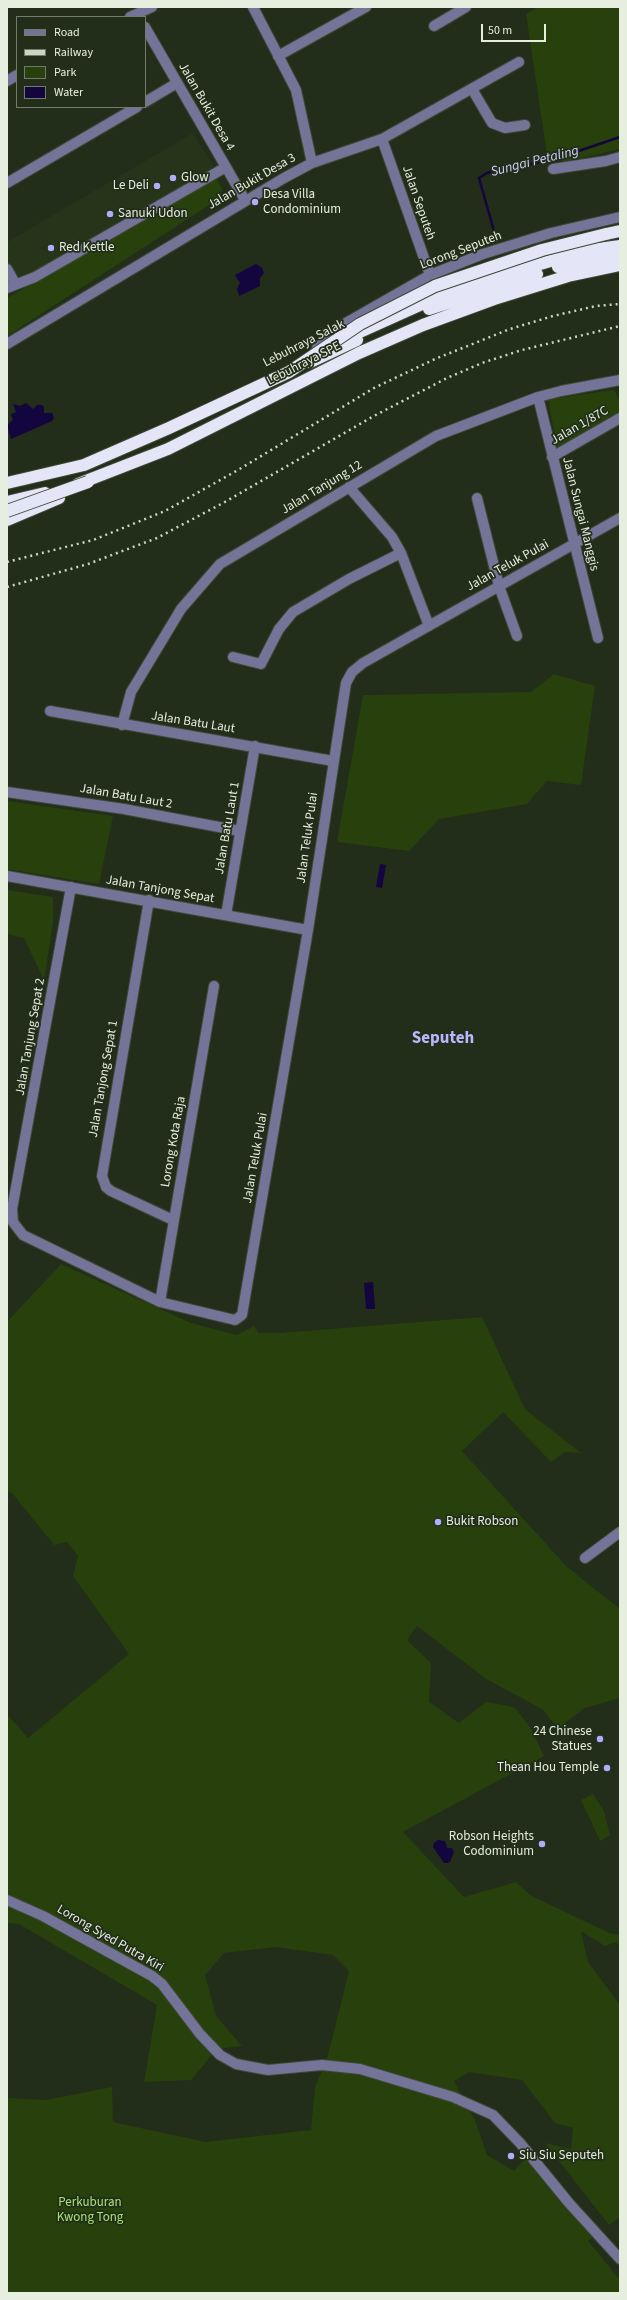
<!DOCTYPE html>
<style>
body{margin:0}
#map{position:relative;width:627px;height:2300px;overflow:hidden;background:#222e19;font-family:"Source Sans 3",sans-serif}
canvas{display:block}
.frame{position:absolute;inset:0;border:8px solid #e6eee0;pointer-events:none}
.legend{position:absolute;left:16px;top:16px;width:130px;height:92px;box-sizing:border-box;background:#222e19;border:1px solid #707b69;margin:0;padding:5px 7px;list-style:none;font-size:12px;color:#e6eee0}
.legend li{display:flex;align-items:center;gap:8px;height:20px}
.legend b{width:20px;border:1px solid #707b69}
.scale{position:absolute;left:481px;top:24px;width:65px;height:18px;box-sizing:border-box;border:2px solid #e6eee0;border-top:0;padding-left:5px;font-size:12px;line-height:14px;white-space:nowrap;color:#e6eee0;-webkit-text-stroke:3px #222e19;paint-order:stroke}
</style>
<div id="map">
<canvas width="627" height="2300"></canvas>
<div class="frame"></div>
<ul class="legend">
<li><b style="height:5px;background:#747498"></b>Road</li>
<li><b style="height:5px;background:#cbd4c5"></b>Railway</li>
<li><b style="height:11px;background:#27400c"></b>Park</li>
<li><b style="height:11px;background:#13053d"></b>Water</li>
</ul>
<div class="scale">50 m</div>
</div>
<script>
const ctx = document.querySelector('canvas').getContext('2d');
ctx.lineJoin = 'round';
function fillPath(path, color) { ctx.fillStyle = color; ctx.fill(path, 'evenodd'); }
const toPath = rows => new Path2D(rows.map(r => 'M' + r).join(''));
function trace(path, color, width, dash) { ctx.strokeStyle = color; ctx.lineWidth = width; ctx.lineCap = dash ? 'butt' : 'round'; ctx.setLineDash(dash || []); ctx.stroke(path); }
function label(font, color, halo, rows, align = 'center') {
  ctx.font = font + ' "Source Sans 3",sans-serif'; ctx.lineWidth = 3.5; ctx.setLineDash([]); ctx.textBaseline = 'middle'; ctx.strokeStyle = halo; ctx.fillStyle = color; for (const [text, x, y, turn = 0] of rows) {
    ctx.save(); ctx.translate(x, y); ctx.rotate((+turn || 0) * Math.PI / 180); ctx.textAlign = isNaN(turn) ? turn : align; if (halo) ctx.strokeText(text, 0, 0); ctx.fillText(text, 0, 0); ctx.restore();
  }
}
const built = toPath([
 [193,133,214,167,7,287,7,242]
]);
const green = toPath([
 [539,7,620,7,620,149,565,162,547,155,526,14],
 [215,177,222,188,220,198,7,336,7,298],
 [614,390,620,401,620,412,558,451,548,399],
 [554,674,595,686,581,785,547,781,527,804,439,819,409,851,337,842,363,695,531,692],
 [7,801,113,816,99,884,7,869],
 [7,890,53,897,53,923,44,980,24,938,7,934],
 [61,1264,191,1323,237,1335,254,1326,259,1333,280,1333,482,1317,525,1409,581,1453,565,1452,551,1462,503,1412,462,1451,567,1567,620,1609,620,1698,585,1708,558,1728,542,1709,486,1679,417,1626,407,1640,431,1663,429,1702,459,1723,486,1702,514,1707,530,1727,544,1756,403,1832,464,1897,516,1882,530,1895,609,1933,620,1935,620,1947,616,1942,605,1946,581,1931,588,1962,620,2005,620,2217,609,2225,545,2143,571,2149,573,2128,555,2123,522,2080,469,2072,454,2081,475,2120,487,2155,514,2171,526,2158,595,2236,588,2241,620,2280,620,2293,7,2293,7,2098,46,2100,112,2087,113,2122,205,2142,311,2130,315,2087,327,2059,349,1971,333,1955,275,1947,224,1953,205,1975,216,2016,242,2046,217,2049,191,2080,144,2082,157,2005,19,1924,7,1923,7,1714,28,1738,129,1654,73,1576,78,1556,67,1542,54,1545,12,1493,7,1492,7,1322],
 [593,1794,604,1811,610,1835,600,1841,581,1800]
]);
const water = toPath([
 [256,264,262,268,264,273,260,278,260,286,239,296,237,289,240,283,235,275],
 [26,403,33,409,37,405,42,405,44,407,44,413,52,413,54,418,52,421,11,439,7,425,13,420,11,414,16,412,13,404,20,406],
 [380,864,386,865,382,888,376,887],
 [373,1282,375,1309,366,1309,364,1283],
 [438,1840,445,1841,447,1848,452,1848,454,1852,450,1862,447,1863,444,1863,433,1847,434,1843]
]);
const stream = toPath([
 [494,231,479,178,487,173,555,159,620,137]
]);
const minor = toPath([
 [253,7,296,90,312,163],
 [130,17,152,7],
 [434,26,466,7],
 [145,27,245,200],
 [278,56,366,7],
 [7,81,17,75],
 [472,89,492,123,505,128,525,125],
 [145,102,177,83],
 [382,139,430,275],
 [553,169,606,161,620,157],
 [7,183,137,107],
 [7,269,15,283],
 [7,288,35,277,226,167],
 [7,344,284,178,312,163,382,139,519,62],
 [317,348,344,324,430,275,483,254,551,233,620,217],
 [538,397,598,638],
 [552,457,620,418],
 [349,487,392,537,401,553,429,626],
 [477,498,499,586,517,636],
 [233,657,261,664,279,629,293,612,349,579,401,553],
 [50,711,333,761],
 [122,725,131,692,181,609,220,564,436,436,538,397,561,391,620,380],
 [7,792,124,809,240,831],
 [7,876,308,930],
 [71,887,12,1209,13,1222,23,1235,160,1302,235,1320,242,1315,308,930,346,683,352,672,363,663,620,518],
 [149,900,102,1176,106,1187,111,1191,173,1220],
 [226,915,255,746],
 [160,1302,214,986],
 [585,1558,620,1532],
 [7,1900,43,1916,152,1976,162,1984,200,2034,220,2055,236,2064,268,2070,322,2065,360,2069,453,2097,493,2115,520,2143,569,2203,620,2259]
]);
const highway = toPath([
 [606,234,620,231],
 [558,267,620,254],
 [429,309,537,274],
 [344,339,442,295,493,278,584,251,620,246],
 [310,362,357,340],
 [78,484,168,449,359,353,423,325,494,299,568,276,620,265],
 [7,502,45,493],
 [7,520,59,498]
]);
const rail = toPath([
 [7,562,93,540,165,511,238,470,374,388,435,359,510,329,553,316,596,306,620,304],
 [7,587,88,564,157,538,223,503,372,417,447,378,482,363,522,350,620,326]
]);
const highwayBridge = toPath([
 [7,483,84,465,169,428,289,372,360,324,435,286,542,250,606,234],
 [7,511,88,482]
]);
const markers = [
 [173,178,4,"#afaefa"],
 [157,186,4,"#afaefa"],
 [255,202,4,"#afaefa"],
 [110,214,4,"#afaefa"],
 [51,248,4,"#afaefa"],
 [438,1522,4,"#afaefa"],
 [600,1739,4,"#afaefa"],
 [607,1768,4,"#afaefa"],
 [542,1844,4,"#afaefa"],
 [511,2156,4,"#afaefa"]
];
const streetNames = [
 ["Jalan Bukit Desa 4",206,107,60],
 ["Jalan Bukit Desa 3",252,182,-30],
 ["Jalan Seputeh",418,203,71],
 ["Lorong Seputeh",461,251,-21],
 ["Lebuhraya Salak",304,344,-27],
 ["Lebuhraya SPE",304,364,-27],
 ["Jalan 1/87C",580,426,-30],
 ["Jalan Tanjung 12",322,488,-31],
 ["Jalan Sungai Manggis",580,514,76],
 ["Jalan Teluk Pulai",508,566,-29],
 ["Jalan Batu Laut",193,723,9],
 ["Jalan Batu Laut 2",126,797,10],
 ["Jalan Batu Laut 1",228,828,-80],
 ["Jalan Teluk Pulai",308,838,-82],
 ["Jalan Tanjong Sepat",160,890,10],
 ["Jalan Tanjung Sepat 2",31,1037,-80],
 ["Jalan Tanjong Sepat 1",104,1079,-80],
 ["Lorong Kota Raja",174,1142,-80],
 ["Jalan Teluk Pulai",256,1158,-80],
 ["Lorong Syed Putra Kiri",110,1939,30]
];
const poiNames = [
 ["Glow",181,178],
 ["Le Deli",149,186,"right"],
 ["Desa Villa",263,195],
 ["Condominium",263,210],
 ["Sanuki Udon",118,214],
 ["Red Kettle",59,248],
 ["Bukit Robson",446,1522],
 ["24 Chinese",592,1732,"right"],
 ["Statues",592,1747,"right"],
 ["Thean Hou Temple",599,1768,"right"],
 ["Robson Heights",534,1837,"right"],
 ["Codominium",534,1852,"right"],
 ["Siu Siu Seputeh",519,2156]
];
const parkNames = [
 ["Perkuburan",90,2203],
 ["Kwong Tong",90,2218]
];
const waterNames = [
 ["Sungai Petaling",535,162,-14]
];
const districtNames = [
 ["Seputeh",443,1039]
];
fillPath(built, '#263519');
fillPath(green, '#27400c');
fillPath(water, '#13053d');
trace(stream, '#13053d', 2.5);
trace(minor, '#3d4935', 12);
trace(highway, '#3d4935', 14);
trace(minor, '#747498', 10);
trace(highway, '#e4e5f7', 12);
trace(rail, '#cbd4c5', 2.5, [2, 4]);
trace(highwayBridge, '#3d4935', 14, []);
trace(highwayBridge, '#e4e5f7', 12);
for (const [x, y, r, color] of markers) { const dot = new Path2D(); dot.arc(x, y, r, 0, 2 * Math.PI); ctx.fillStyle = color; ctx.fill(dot); trace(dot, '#222e19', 1.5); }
label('13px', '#e6eee0', '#222e19', streetNames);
label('13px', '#e6eee0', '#222e19', poiNames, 'left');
label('13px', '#a6e175', '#222e19', parkNames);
label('italic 14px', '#d0d1fd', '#222e19', waterNames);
label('bold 17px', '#b8b7ff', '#222e19', districtNames);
</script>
